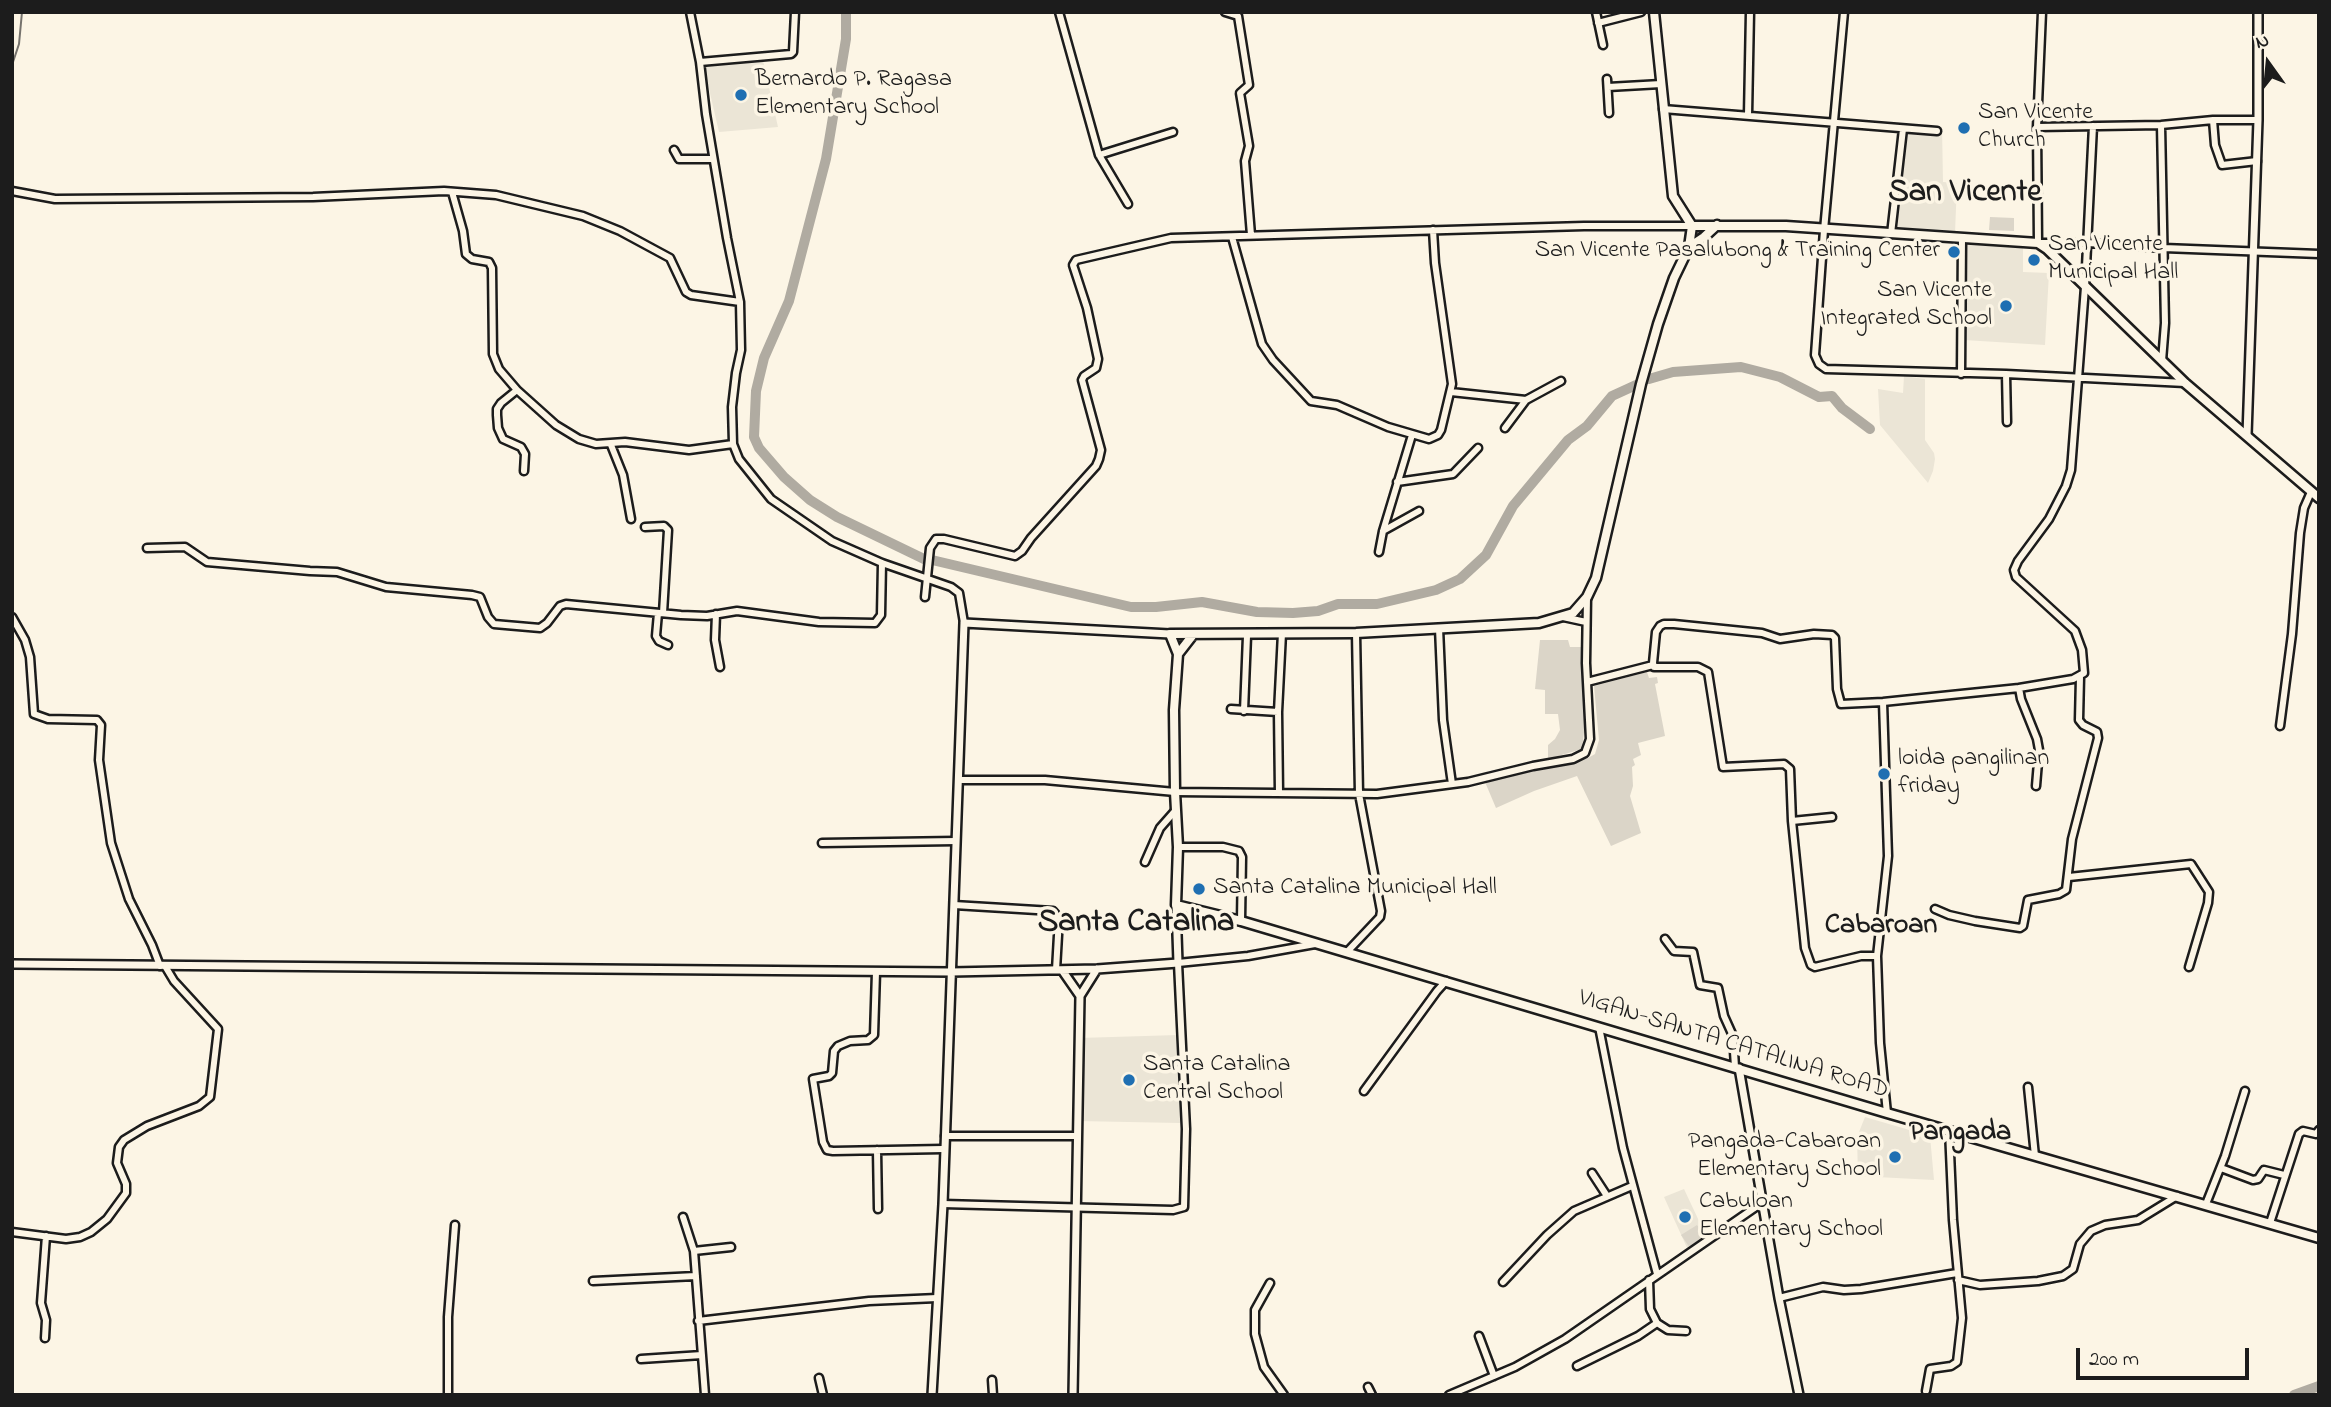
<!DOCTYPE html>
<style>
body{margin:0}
#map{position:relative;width:2331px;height:1407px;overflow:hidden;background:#fcf5e5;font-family:"Indie Flower",sans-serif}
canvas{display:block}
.frame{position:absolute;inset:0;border:14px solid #1c1c1c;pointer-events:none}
.north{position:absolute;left:2233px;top:28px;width:70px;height:70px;-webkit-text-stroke:5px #fcf5e5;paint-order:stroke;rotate:345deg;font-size:19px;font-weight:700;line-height:28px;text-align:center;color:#1c1c1c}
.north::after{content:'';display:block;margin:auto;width:24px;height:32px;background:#1c1c1c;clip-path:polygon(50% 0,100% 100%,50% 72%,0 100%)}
.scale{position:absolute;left:2076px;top:1348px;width:173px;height:32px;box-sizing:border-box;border:4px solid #1c1c1c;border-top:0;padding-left:9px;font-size:21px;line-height:24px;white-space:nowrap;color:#1c1c1c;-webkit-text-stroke:5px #fcf5e5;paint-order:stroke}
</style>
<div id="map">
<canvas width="2331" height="1407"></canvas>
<div class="frame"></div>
<div class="north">N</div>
<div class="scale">200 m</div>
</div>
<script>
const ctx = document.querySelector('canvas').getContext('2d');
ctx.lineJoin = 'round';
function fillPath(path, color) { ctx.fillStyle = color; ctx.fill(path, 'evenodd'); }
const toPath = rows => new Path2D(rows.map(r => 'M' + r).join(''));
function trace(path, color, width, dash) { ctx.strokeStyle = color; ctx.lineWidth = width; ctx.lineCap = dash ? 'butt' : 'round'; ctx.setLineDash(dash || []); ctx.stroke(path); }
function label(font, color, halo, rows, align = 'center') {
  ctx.font = font + ' "Indie Flower",sans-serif'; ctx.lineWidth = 7; ctx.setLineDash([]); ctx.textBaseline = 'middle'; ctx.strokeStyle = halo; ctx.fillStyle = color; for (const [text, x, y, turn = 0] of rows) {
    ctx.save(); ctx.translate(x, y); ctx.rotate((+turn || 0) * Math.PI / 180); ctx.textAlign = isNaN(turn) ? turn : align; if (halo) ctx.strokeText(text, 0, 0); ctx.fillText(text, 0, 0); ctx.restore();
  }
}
const built = toPath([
 [762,56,778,127,719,132,703,63],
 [1897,124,1942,127,1943,182,1957,183,1955,233,1889,230],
 [1965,242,2023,246,2023,272,2049,273,2045,345,1964,340],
 [1904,376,1925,379,1925,440,1934,453,1935,459,1933,471,1928,483,1880,425,1878,389,1903,393],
 [1178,1035,1180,1123,1077,1121,1079,1038],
 [1865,1117,1930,1136,1934,1180,1858,1176,1857,1137],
 [1684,1189,1707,1238,1688,1250,1664,1197]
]);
const green = toPath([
 [1990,217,2014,218,2014,231,1989,230],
 [1540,640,1568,640,1570,647,1583,647,1585,724,1582,749,1548,759,1548,745,1555,739,1560,730,1558,714,1545,714,1545,690,1535,689],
 [1647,672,1649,678,1657,677,1658,683,1655,684,1665,736,1638,743,1641,755,1633,759,1635,765,1632,767,1633,786,1630,796,1641,833,1611,846,1577,776,1534,791,1496,808,1485,782,1588,758,1595,754,1599,740,1594,686],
 [1697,1225,1706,1238,1690,1248,1681,1235]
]);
const stream = toPath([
 [12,65,19,44,22,12]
]);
const river = toPath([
 [846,12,846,39,826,159,789,301,764,358,756,391,754,437,759,448,784,477,810,500,837,517,924,559],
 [1649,379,1673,372,1741,367,1780,377,1819,397,1832,396,1842,408,1870,429],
 [932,560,1131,607,1156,607,1202,602,1257,612,1293,613,1318,611,1338,604,1377,604,1436,590,1460,579,1486,555,1513,506,1568,440,1587,426,1612,396,1636,385],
 [2294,1395,2319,1386]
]);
const minor = toPath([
 [690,12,700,62,706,114,727,238,740,302,741,350,736,373,732,407,733,444,739,459,771,499,832,541,882,563,951,587,959,593,964,623],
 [1059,12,1099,155,1128,204],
 [1225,12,1238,16,1249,85,1240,93,1249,146,1245,161,1251,235],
 [1596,12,1603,45],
 [1844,12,1824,230,1815,355,1819,364,1826,369,2006,374,2185,383],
 [2042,12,2037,127,2038,243,2088,243,2164,248,2319,254],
 [1598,23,1641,12],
 [700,62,791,54,793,52,795,12],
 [1607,79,1609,113],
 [1608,87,1661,84],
 [1663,109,1937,131],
 [1748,115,1750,12],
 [2213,120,2215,145,2222,165,2257,161],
 [2161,125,2165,323,2162,361],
 [2037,127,2161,125,2213,120,2258,120],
 [674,150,679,159,713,159],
 [1099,155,1173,132],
 [12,191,55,199,313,197,444,191,496,195,583,216,620,231,670,258,686,292,691,295,740,302],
 [452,192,463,231,466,254,472,259,489,262,492,268,493,354,499,369,517,390],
 [1891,234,1903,129],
 [1232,237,1262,344,1273,360,1311,401,1337,405,1388,427,1429,439,1438,435,1441,430,1452,384,1435,263,1433,230],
 [1961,374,1962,239],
 [2006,374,2007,422],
 [1451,392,1526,400],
 [1505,428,1526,400,1561,381],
 [611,445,623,475,631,519],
 [524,471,525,454,521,447,503,439,498,428,497,415,497,409,501,403,517,390,556,425,579,439,596,444,625,442,689,450,733,444],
 [1397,482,1453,474,1478,448],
 [645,527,664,526,668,530,663,613],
 [1383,531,1419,511],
 [147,548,185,547,207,562,310,571,337,572,386,587,472,595,480,597,488,617,494,624,540,628,547,623,560,606,566,604,681,615,707,616,737,611,819,622,875,623,881,615,882,563],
 [1379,552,1383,531,1412,435],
 [925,597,930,548,936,539,944,539,1015,556,1022,551,1031,538,1096,466,1099,459,1101,450,1082,380,1084,376,1096,368,1098,359,1087,308,1073,265,1076,260,1171,238,1584,226,1692,226],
 [658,613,656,636,659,641,668,645],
 [716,614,715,640,720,667],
 [12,617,25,640,30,657,34,714,48,719,97,720,101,725,99,760,111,843,129,899,152,945,160,966],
 [1563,617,1586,622],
 [1439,628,1443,720,1452,784],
 [1587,682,1653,665],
 [2019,688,2021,699,2037,739,2039,750,2036,786],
 [1883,702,1888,856,1877,956,1880,1043,1887,1113],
 [1231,709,1278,712],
 [1244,711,1247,636],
 [2280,726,2292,634,2300,533,2304,508,2311,492],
 [959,780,1045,780,1175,792,1377,794,1468,782,1533,766,1573,759,1585,753,1590,739,1586,663,1587,597],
 [1279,793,1278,712,1282,633],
 [1792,821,1832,817],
 [822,843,956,841],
 [1178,847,1223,847,1239,851,1242,857,1241,921],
 [1145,862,1160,828,1175,811],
 [2069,877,2191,864,2209,892,2208,903,2189,967],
 [954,905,1053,911,1059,918,1056,970],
 [1935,909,1949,915,1975,921,2020,928,2023,926,2028,900,2059,894,2066,890,2072,839,2098,738,2097,732,2083,725,2079,720,2080,677],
 [1665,939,1674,951,1693,952,1700,985,1718,988,1724,1016,1733,1036,1735,1067],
 [1347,952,1380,917,1381,911,1359,794,1356,633],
 [1877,956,1861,956,1815,967,1811,965,1805,948,1792,821,1790,769,1784,764,1723,767,1708,672,1698,667,1654,667,1653,663,1656,632,1660,626,1664,624,1674,624,1762,633,1780,639,1814,634,1832,635,1835,638,1837,689,1841,704,1883,702,2019,688,2073,679,2084,673,2082,650,2075,631,2016,577,2014,570,2018,561,2049,519,2066,486,2071,470,2085,287,2093,126],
 [876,972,874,1035,868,1040,850,1041,838,1046,834,1051,832,1073,829,1076,813,1079,823,1142,827,1150,833,1151,943,1149],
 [1599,1027,1623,1148,1657,1274],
 [2028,1087,2035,1156],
 [1364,1091,1437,991,1446,981],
 [945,1136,1076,1136],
 [877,1150,878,1209],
 [2221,1168,2253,1180,2258,1179,2264,1170,2284,1175],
 [1592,1173,1607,1196],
 [943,1204,1173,1210,1184,1207,1186,1129,1178,963,1248,956,1315,944],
 [2206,1204,2225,1156,2245,1091],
 [683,1217,694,1251,705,1395],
 [2270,1223,2299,1134,2303,1131,2316,1134,2319,1130],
 [12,1232,66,1239,80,1237,91,1232,107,1219,126,1193,126,1184,117,1163,119,1147,124,1140,147,1126,199,1106,210,1097,218,1029,174,981,165,966],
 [694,1251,731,1247],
 [1958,1280,1980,1285,2038,1281,2063,1276,2073,1269,2080,1244,2091,1231,2105,1225,2138,1220,2177,1196],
 [593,1281,696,1276],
 [1503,1282,1547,1235,1574,1211,1632,1186],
 [1270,1283,1255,1310,1255,1334,1264,1367,1284,1395],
 [1779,1298,1823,1287,1844,1290,1861,1289,1957,1273],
 [698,1321,869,1301,937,1298],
 [1657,1323,1668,1330,1686,1331],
 [1479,1336,1494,1376],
 [45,1338,46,1320,41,1303,46,1236],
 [641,1359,702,1355],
 [1577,1366,1638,1336,1657,1323,1650,1309,1649,1280],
 [819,1378,823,1395],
 [992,1380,993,1395],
 [1368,1387,1372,1395],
 [1926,1391,1930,1369,1951,1366,1957,1362,1962,1318,1953,1220,1949,1130],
 [448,1395,448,1317,455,1225],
 [1449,1395,1515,1367,1565,1339,1763,1202]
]);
const tertiary = toPath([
 [2247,435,2258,120,2258,12],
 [1176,923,1197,911],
 [12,964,951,972,1097,969,1178,963,1176,905],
 [1062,970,1080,996],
 [1739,1068,1779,1298,1799,1395],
 [932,1395,943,1204,964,623,1170,634],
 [1073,1395,1080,996,1097,969]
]);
const secondary = toPath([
 [1654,12,1673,196,1692,226,1689,247,1674,278,1658,324,1641,384,1596,578,1587,597,1573,613,1539,623,1356,633,1170,634,1178,654,1174,710,1175,792,1178,847,1176,905,1241,921,1887,1113,2319,1238],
 [1692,226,1786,226,2038,243,2047,249,2185,383,2319,498],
 [1689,247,1704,237,1717,225],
 [1178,654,1192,636]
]);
const markers = [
 [741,95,7,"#1f6fb2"],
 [1964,128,7,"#1f6fb2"],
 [1954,252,7,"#1f6fb2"],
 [2034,260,7,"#1f6fb2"],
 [2006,306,7,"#1f6fb2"],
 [1884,774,7,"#1f6fb2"],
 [1199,889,7,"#1f6fb2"],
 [1129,1080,7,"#1f6fb2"],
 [1895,1157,7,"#1f6fb2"],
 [1685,1217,7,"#1f6fb2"]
];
const poiNames = [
 ["Bernardo P. Ragasa",755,81],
 ["Elementary School",755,109],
 ["San Vicente",1978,114],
 ["Church",1978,142],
 ["San Vicente",2048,246],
 ["Municipal Hall",2048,274],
 ["San Vicente Pasalubong & Training Center",1940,252,"right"],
 ["San Vicente",1992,292,"right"],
 ["Integrated School",1992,320,"right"],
 ["loida pangilinan",1898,760],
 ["friday",1898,788],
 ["Santa Catalina Municipal Hall",1213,889],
 ["Santa Catalina",1143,1066],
 ["Central School",1143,1094],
 ["Pangada-Cabaroan",1881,1143,"right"],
 ["Elementary School",1881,1171,"right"],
 ["Cabuloan",1699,1203],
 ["Elementary School",1699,1231]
];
const streetNames = [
 ["VIGAN-SANTA CATALINA ROAD",1733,1046,17]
];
const quarterNames = [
 ["Cabaroan",1881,927],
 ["Pangada",1960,1134]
];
const districtNames = [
 ["San Vicente",1965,195],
 ["Santa Catalina",1136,925]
];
fillPath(built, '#ebe5d6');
fillPath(green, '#dbd5c8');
trace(stream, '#75726c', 2);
trace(river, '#b0aba1', 10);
trace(minor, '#1c1c1c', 11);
trace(tertiary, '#1c1c1c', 12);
trace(secondary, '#1c1c1c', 13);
trace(minor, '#fcf5e5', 6);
trace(tertiary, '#fcf5e5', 7);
trace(secondary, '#fcf5e5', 8);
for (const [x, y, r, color] of markers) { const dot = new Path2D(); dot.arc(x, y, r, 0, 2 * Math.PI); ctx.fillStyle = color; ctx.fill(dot); trace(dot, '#fcf5e5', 2.5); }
label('24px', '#1c1c1c', '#fcf5e5', poiNames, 'left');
label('24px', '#1c1c1c', '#fcf5e5', streetNames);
label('bold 28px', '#1c1c1c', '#fcf5e5', quarterNames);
label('bold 32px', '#1c1c1c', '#fcf5e5', districtNames);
</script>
